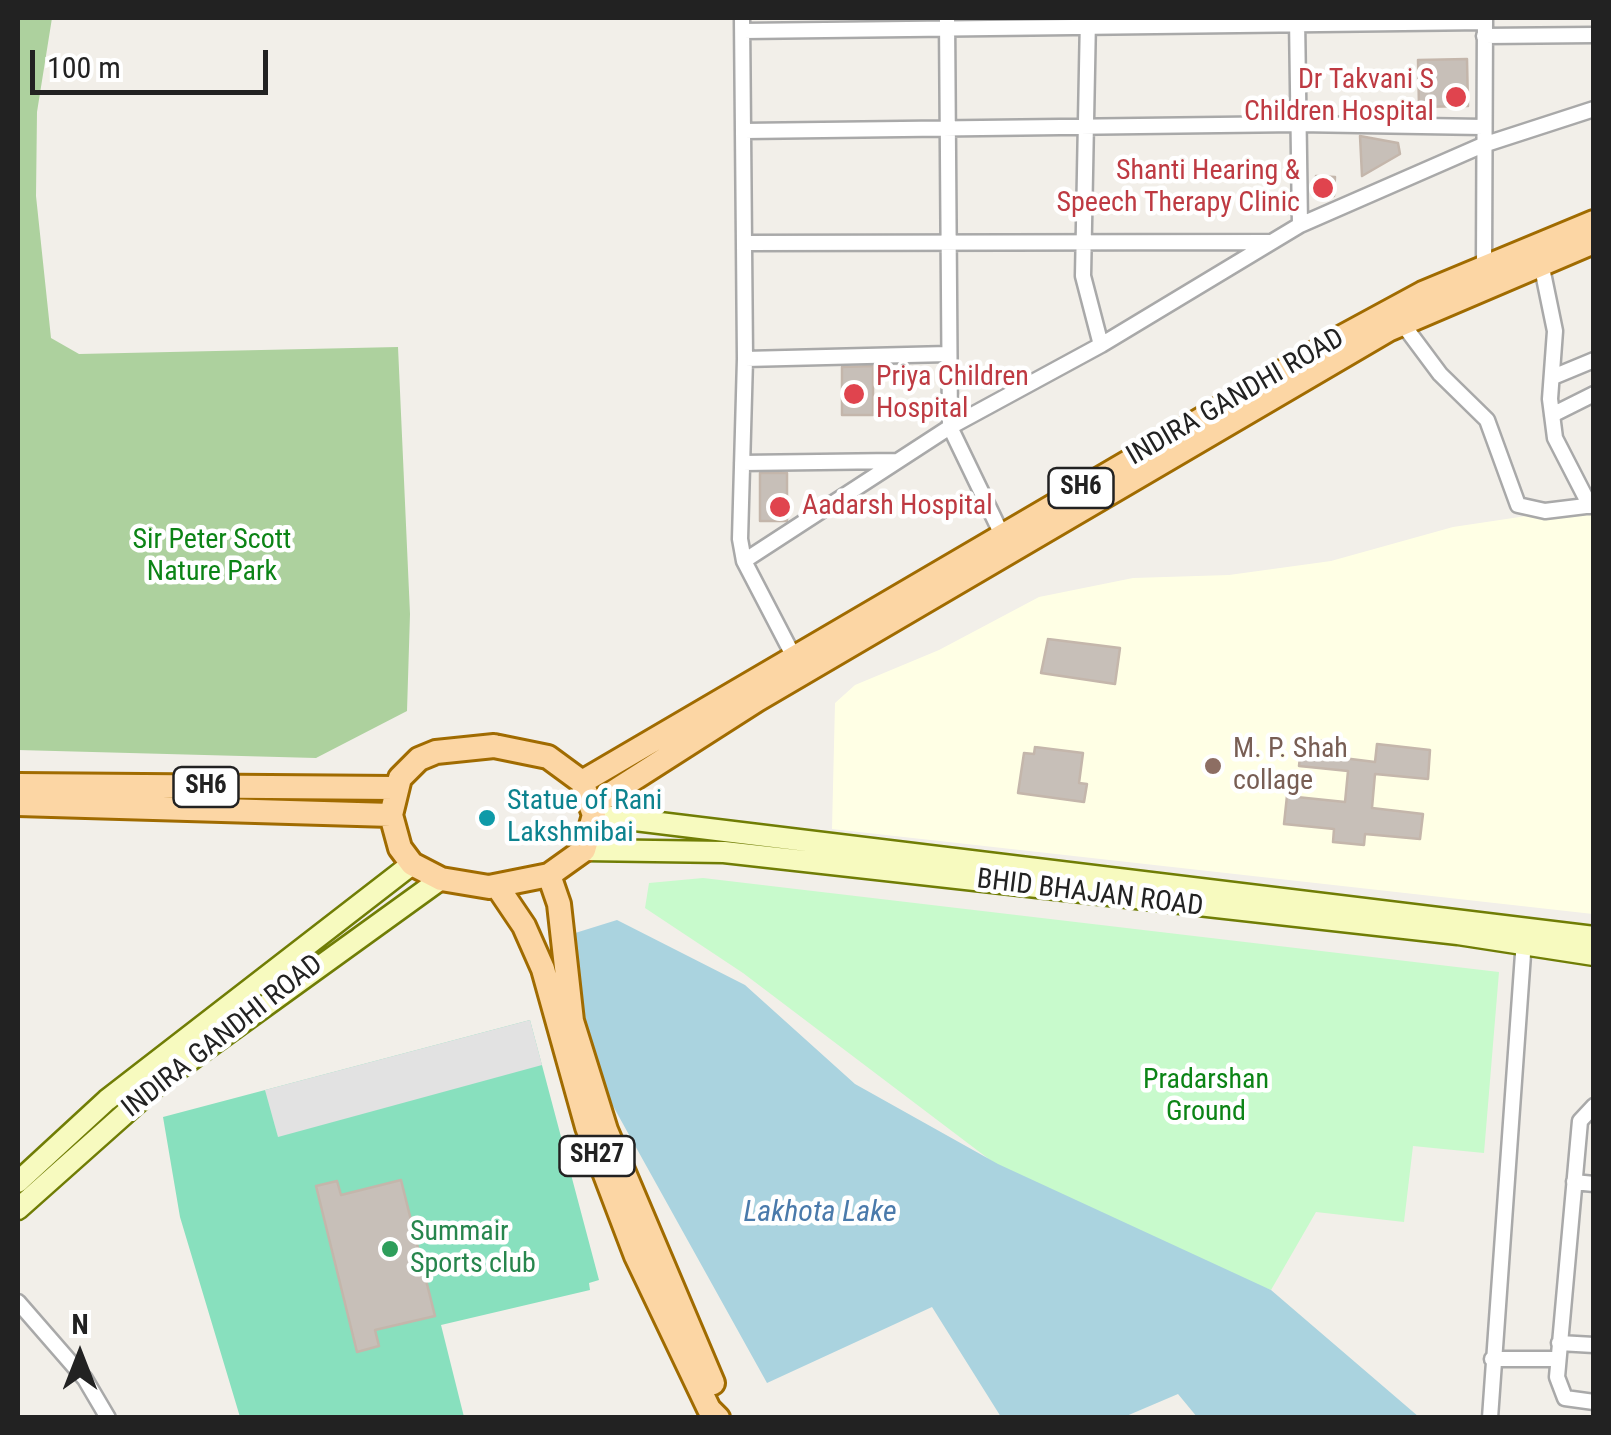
<!DOCTYPE html>
<style>
body{margin:0}
#map{position:relative;width:1611px;height:1435px;overflow:hidden;background:#f2efe9;font-family:"Roboto Condensed",sans-serif}
canvas{display:block}
.frame{position:absolute;inset:0;border:20px solid #222;pointer-events:none}
.north{position:absolute;left:30px;top:1305px;width:100px;height:100px;-webkit-text-stroke:8px #fff;paint-order:stroke;rotate:0deg;font-size:28px;font-weight:700;line-height:40px;text-align:center;color:#222}
.north::after{content:'';display:block;margin:auto;width:35px;height:45px;background:#222;clip-path:polygon(50% 0,100% 100%,50% 72%,0 100%)}
.scale{position:absolute;left:30px;top:50px;width:238px;height:45px;box-sizing:border-box;border:5px solid #222;border-top:0;padding-left:12px;font-size:30px;line-height:35px;white-space:nowrap;color:#222;-webkit-text-stroke:8px #fff;paint-order:stroke}
</style>
<div id="map">
<canvas width="1611" height="1435"></canvas>
<div class="frame"></div>
<div class="north">N</div>
<div class="scale">100 m</div>
</div>
<script>
const ctx = document.querySelector('canvas').getContext('2d');
ctx.lineJoin = 'round';
function fillPath(path, color) { ctx.fillStyle = color; ctx.fill(path, 'evenodd'); }
const toPath = rows => new Path2D(rows.map(r => 'M' + r).join(''));
function trace(path, color, width, dash) { ctx.strokeStyle = color; ctx.lineWidth = width; ctx.lineCap = dash ? 'butt' : 'round'; ctx.setLineDash(dash || []); ctx.stroke(path); }
function label(font, color, halo, rows, align = 'center') {
  ctx.font = font + ' "Roboto Condensed",sans-serif'; ctx.lineWidth = 9; ctx.setLineDash([]); ctx.textBaseline = 'middle'; ctx.strokeStyle = halo; ctx.fillStyle = color; for (const [text, x, y, turn = 0] of rows) {
    ctx.save(); ctx.translate(x, y); ctx.rotate((+turn || 0) * Math.PI / 180); ctx.textAlign = isNaN(turn) ? turn : align; if (halo) ctx.strokeText(text, 0, 0); ctx.fillText(text, 0, 0); ctx.restore();
  }
}
const education = toPath([
 [1593,506,1593,914,832,829,835,703,855,685,939,650,1039,597,1133,578,1229,575,1331,561,1453,527]
]);
const forest = toPath([
 [18,18,52,18,37,112,36,196,51,338,79,354,398,347,410,614,407,711,316,758,18,750]
]);
const park = toPath([
 [703,878,1499,972,1484,1153,1413,1146,1404,1222,1316,1212,1271,1290,1125,1237,998,1166,743,973,645,908,649,883]
]);
const pitch = toPath([
 [530,1020,599,1280,589,1283,590,1290,441,1325,464,1417,240,1417,180,1217,163,1117]
]);
const parking = toPath([
 [530,1020,542,1065,278,1137,265,1090]
]);
const water = toPath([
 [617,920,745,985,855,1084,998,1164,1271,1290,1419,1417,1197,1417,1178,1394,1124,1417,1001,1417,932,1307,767,1383,613,1106,569,993,572,934]
]);
const building = toPath([
 [1467,59,1468,106,1419,107,1418,60,1467,59],
 [1360,136,1398,143,1400,154,1362,176,1360,136],
 [1316,176,1335,177,1334,196,1315,196,1316,176],
 [873,366,873,415,842,415,842,367,873,366],
 [760,473,787,473,787,521,760,521,760,473],
 [1048,639,1120,648,1115,684,1041,673,1048,639],
 [1302,739,1344,743,1343,758,1375,762,1377,744,1430,750,1428,779,1375,774,1372,808,1423,814,1420,839,1365,834,1364,845,1333,842,1334,829,1284,824,1287,796,1345,802,1348,771,1299,766,1302,739],
 [1035,747,1083,753,1079,783,1087,784,1084,802,1018,793,1024,753,1034,754,1035,747],
 [401,1180,435,1316,375,1330,379,1346,357,1352,316,1186,337,1181,341,1195,401,1180]
]);
const minor = toPath([
 [742,18,745,359,740,539,744,561,795,659],
 [947,18,950,427,1004,539],
 [1088,18,1083,276,1101,345],
 [1297,18,1300,225],
 [743,31,1485,22],
 [1484,36,1594,35],
 [744,131,1298,124,1483,127],
 [745,243,1269,242],
 [1541,263,1555,331,1550,399,1555,438,1590,506],
 [1484,266,1485,18],
 [1402,323,1440,374,1487,420,1518,505,1545,511,1594,505],
 [745,359,948,354],
 [1553,377,1594,360],
 [1552,415,1594,394],
 [742,463,896,461],
 [744,561,950,427,1101,345,1300,225,1483,145,1594,109],
 [1594,1106,1580,1121,1557,1377,1565,1398,1594,1402],
 [1574,1182,1594,1184],
 [18,1302,85,1379,108,1418],
 [1559,1343,1594,1345],
 [1492,1359,1558,1359],
 [1490,1418,1524,940]
]);
const secondary = toPath([
 [594,815,1594,937],
 [584,850,724,852,1458,934,1594,955],
 [18,1182,107,1100,412,864],
 [18,1209,164,1079,441,879]
]);
const primary = toPath([
 [494,746,548,757,582,782,594,815,584,850,549,875,489,887,441,879,412,864,400,848,391,815,400,778,419,759,436,752,494,746],
 [582,782,1340,338,1423,293,1594,222],
 [18,785,395,788],
 [18,804,391,815],
 [593,805,757,700,1388,330,1594,242],
 [549,875,559,904,572,1021,606,1130,713,1383],
 [497,886,524,926,543,969,587,1127,636,1256,709,1409,718,1418]
]);
const markers = [
 [1456,97,12,"#e0444e"],
 [1323,188,12,"#e0444e"],
 [854,394,12,"#e0444e"],
 [780,507,12,"#e0444e"],
 [1213,766,10,"#8d6e63"],
 [487,818,10,"#0f9aa8"],
 [390,1249,10,"#2e9e5b"]
];
const shields = [
 [1081,488,65],
 [206,787,65],
 [597,1156,75]
];
const shieldNames = [
 ["SH6",1081,488],
 ["SH6",206,787],
 ["SH27",597,1156]
];
const healthNames = [
 ["Dr Takvani S",1434,81],
 ["Children Hospital",1434,113],
 ["Shanti Hearing &",1300,172],
 ["Speech Therapy Clinic",1300,204],
 ["Priya Children",876,378,"left"],
 ["Hospital",876,410,"left"],
 ["Aadarsh Hospital",802,507,"left"]
];
const streetNames = [
 ["INDIRA GANDHI ROAD",1236,398,-30],
 ["BHID BHAJAN ROAD",1090,894,7],
 ["INDIRA GANDHI ROAD",223,1037,-38]
];
const parkNames = [
 ["Sir Peter Scott",212,541],
 ["Nature Park",212,573],
 ["Pradarshan",1206,1081],
 ["Ground",1206,1113]
];
const educationNames = [
 ["M. P. Shah",1233,750],
 ["collage",1233,782]
];
const cultureNames = [
 ["Statue of Rani",507,802],
 ["Lakshmibai",507,834]
];
const leisureNames = [
 ["Summair",410,1233],
 ["Sports club",410,1265]
];
const waterNames = [
 ["Lakhota Lake",820,1213]
];
fillPath(education, '#ffffe5');
fillPath(forest, '#add19e');
fillPath(park, '#c8facc');
fillPath(pitch, '#88e0be');
fillPath(parking, '#e2e2e2');
fillPath(water, '#aad3df');
fillPath(building, '#c7bfb8');
trace(building, '#c4b6ab', 2.5);
trace(minor, '#a9a9a9', 19);
trace(secondary, '#707d05', 25);
trace(primary, '#a06b00', 28);
trace(minor, '#fff', 14);
trace(secondary, '#f7fabf', 20);
trace(primary, '#fcd6a4', 22);
for (const [x, y, r, color] of markers) { const dot = new Path2D(); dot.arc(x, y, r, 0, 2 * Math.PI); ctx.fillStyle = color; ctx.fill(dot); trace(dot, '#fff', 4); }
for (const [x, y, w] of shields) { const box = new Path2D(); box.roundRect(x - w / 2, y - 20, w, 40, 8); ctx.fillStyle = '#fff'; ctx.fill(box); trace(box, '#222', 2.5); }
label('bold 25px', '#222', null, shieldNames);
label('28px', '#be3a42', '#fff', healthNames, 'right');
label('28px', '#222', '#fff', streetNames);
label('28px', '#0c8416', '#fff', parkNames);
label('28px', '#785e54', '#fff', educationNames, 'left');
label('28px', '#0d838f', '#fff', cultureNames, 'left');
label('28px', '#27864d', '#fff', leisureNames, 'left');
label('italic 30px', '#4a7aab', '#fff', waterNames);
</script>
